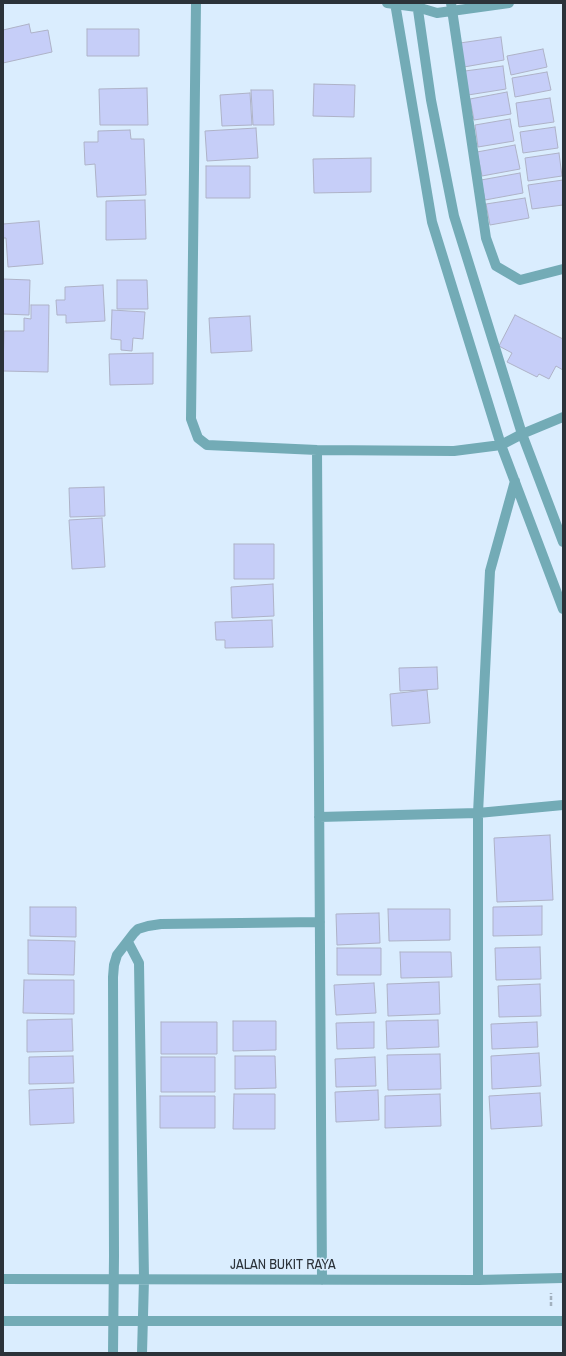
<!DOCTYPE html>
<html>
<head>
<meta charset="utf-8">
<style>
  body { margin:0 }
  #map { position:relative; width:566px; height:1356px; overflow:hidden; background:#daedfe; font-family:"Archivo Narrow",sans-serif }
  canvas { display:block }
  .frame { position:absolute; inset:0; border:4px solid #2b3239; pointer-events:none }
</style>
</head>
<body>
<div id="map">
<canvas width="566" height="1356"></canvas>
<div class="frame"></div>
</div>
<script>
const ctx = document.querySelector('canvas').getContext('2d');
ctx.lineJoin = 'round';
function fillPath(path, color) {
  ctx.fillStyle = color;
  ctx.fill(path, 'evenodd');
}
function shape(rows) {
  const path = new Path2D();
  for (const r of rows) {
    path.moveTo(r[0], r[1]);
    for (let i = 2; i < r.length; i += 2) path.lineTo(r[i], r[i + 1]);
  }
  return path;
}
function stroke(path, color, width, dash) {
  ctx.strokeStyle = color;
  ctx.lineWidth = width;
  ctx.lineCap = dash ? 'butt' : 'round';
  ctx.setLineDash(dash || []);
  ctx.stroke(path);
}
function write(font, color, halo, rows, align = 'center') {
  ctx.font = font + ' "Archivo Narrow",sans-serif';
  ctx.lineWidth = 3;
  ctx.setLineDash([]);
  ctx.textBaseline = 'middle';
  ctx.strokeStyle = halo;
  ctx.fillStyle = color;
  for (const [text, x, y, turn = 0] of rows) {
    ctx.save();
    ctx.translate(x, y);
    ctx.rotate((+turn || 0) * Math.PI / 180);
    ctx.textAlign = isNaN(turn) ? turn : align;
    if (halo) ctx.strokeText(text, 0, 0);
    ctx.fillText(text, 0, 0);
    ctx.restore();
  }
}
const building = shape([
  [29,24,31,33,48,30,52,52,3,63,3,30,29,24],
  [87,29,139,29,139,56,87,56,87,29],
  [501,37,504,60,464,67,460,43,501,37],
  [543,49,547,67,511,75,507,56,543,49],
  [503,66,506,89,468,95,465,71,503,66],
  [547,72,551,90,515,97,512,78,547,72],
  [314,84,355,85,354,117,313,116,314,84],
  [147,88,148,125,100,125,99,89,147,88],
  [251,90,273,90,274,125,253,125,251,90],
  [507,92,511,114,474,120,470,99,507,92],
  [250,93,252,125,222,126,220,95,250,93],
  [550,98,554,122,519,127,516,103,550,98],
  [510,119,514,141,478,147,475,125,510,119],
  [555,127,558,148,523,153,520,132,555,127],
  [256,128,258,158,207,161,205,131,256,128],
  [130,130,131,139,144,139,146,195,97,197,95,164,85,165,84,142,98,142,98,131,130,130],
  [515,145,520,169,482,176,477,152,515,145],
  [559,153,562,176,528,181,525,158,559,153],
  [371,158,371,192,314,193,313,159,371,158],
  [206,166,250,166,250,198,206,198,206,166],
  [520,173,523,193,485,200,481,180,520,173],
  [563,180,563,205,532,209,528,185,563,180],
  [525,198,529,218,490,225,486,204,525,198],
  [145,200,146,239,106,240,106,201,145,200],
  [39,221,43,264,8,267,6,238,3,238,3,224,39,221],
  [3,279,30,280,29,315,3,314,3,279],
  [117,280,147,280,148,309,117,309,117,280],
  [103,285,105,321,66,323,66,315,57,315,56,300,65,300,65,287,103,285],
  [31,305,49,305,48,372,3,371,4,331,24,331,24,318,31,319,31,305],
  [112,310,145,312,143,339,133,338,132,351,121,350,121,340,111,339,112,310],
  [515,315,563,339,563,370,556,366,549,379,539,374,537,377,507,362,512,353,499,346,515,315],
  [250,316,252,351,211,353,209,318,250,316],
  [153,353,153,384,110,385,109,354,153,353],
  [104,487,105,516,70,517,69,488,104,487],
  [102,518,105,567,72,569,69,520,102,518],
  [234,544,274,544,274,579,234,579,234,544],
  [273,584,274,616,232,618,231,587,273,584],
  [272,620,273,647,225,648,225,640,216,640,215,622,272,620],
  [437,667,438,689,400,691,399,668,437,667],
  [427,690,430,723,392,726,390,694,427,690],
  [550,835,553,900,497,902,494,838,550,835],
  [542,906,542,935,493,936,493,907,542,906],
  [30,907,76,907,76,937,30,936,30,907],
  [388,909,450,909,450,940,389,941,388,909],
  [379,913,380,943,337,945,336,914,379,913],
  [28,940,75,941,74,975,28,974,28,940],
  [540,947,541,979,496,980,495,948,540,947],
  [337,948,381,948,381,975,337,975,337,948],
  [400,952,451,952,452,977,401,978,400,952],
  [24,980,74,980,74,1014,23,1013,24,980],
  [439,982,440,1014,388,1016,387,984,439,982],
  [374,983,376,1013,336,1015,334,985,374,983],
  [540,984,541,1016,499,1017,498,986,540,984],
  [72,1019,73,1051,27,1052,27,1020,72,1019],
  [438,1020,439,1047,387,1049,386,1021,438,1020],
  [233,1021,276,1021,276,1050,233,1051,233,1021],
  [161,1022,217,1022,217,1054,161,1054,161,1022],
  [374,1022,374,1048,337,1049,336,1023,374,1022],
  [537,1022,538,1047,492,1049,491,1024,537,1022],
  [539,1053,541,1086,492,1089,491,1056,539,1053],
  [440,1054,441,1089,388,1090,387,1055,440,1054],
  [73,1056,74,1083,29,1084,29,1057,73,1056],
  [235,1056,275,1056,276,1088,235,1089,235,1056],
  [161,1057,215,1057,215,1092,161,1092,161,1057],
  [375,1057,376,1086,336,1087,335,1059,375,1057],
  [73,1088,74,1123,30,1125,29,1090,73,1088],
  [378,1090,379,1120,336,1122,335,1092,378,1090],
  [540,1093,542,1126,491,1129,489,1096,540,1093],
  [234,1094,275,1094,275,1129,233,1129,234,1094],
  [440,1094,441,1126,385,1128,385,1096,440,1094],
  [160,1096,215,1096,215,1128,160,1128,160,1096]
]);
const path = shape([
  [551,1306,551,1293]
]);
const minor = shape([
  [196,3,191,419,198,438,207,445,317,450,454,451,501,445,522,434,563,417],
  [387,3,417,7,437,13,509,3],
  [395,3,432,222,501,445,563,609],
  [417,3,431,100,454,216,522,434,563,542],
  [451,3,486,238,496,266,520,280,563,269],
  [317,450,322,1280],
  [319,817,478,813,563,805],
  [128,942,139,963,144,1279,142,1353],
  [3,1279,478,1280,563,1278],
  [478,1280,478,813,490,571,515,481],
  [3,1321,563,1321],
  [113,1353,114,1256,113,977,114,965,117,955,134,933,138,929,148,926,161,924,320,922]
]);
const streetNames = [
  ["JALAN BUKIT RAYA",283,1265]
];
fillPath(building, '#c6cef8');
stroke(building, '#aeb2c7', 1);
stroke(path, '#a2b1bf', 2.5, [4, 2]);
stroke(minor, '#73abb6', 10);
write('14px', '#2b3239', '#daedfe', streetNames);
</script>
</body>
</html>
